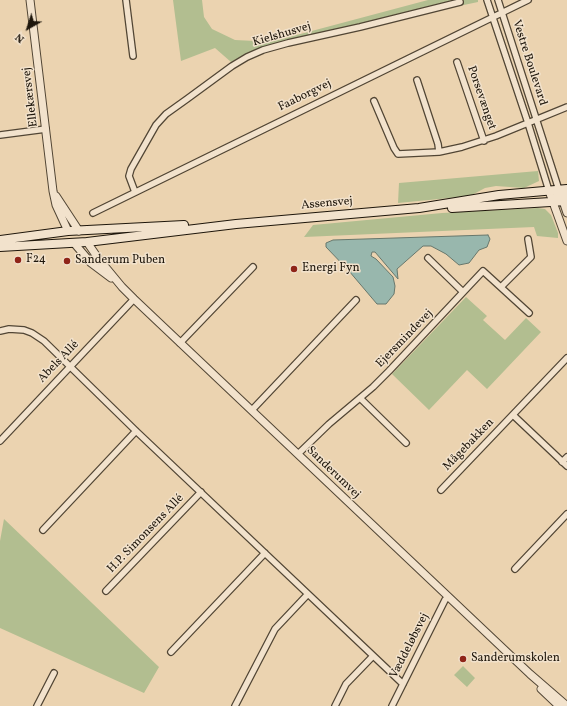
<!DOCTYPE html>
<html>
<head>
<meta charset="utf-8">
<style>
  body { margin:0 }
  #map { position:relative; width:567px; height:706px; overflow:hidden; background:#ebd3b0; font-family:Vollkorn,serif }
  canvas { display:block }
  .north { position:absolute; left:8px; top:8px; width:40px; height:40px; -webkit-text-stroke:3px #f2e2cc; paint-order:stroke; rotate:219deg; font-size:11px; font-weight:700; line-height:16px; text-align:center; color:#1e160b }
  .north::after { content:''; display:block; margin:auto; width:14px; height:18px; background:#1e160b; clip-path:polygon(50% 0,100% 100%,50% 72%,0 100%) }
</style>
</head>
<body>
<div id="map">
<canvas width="567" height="706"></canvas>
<div class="north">N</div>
</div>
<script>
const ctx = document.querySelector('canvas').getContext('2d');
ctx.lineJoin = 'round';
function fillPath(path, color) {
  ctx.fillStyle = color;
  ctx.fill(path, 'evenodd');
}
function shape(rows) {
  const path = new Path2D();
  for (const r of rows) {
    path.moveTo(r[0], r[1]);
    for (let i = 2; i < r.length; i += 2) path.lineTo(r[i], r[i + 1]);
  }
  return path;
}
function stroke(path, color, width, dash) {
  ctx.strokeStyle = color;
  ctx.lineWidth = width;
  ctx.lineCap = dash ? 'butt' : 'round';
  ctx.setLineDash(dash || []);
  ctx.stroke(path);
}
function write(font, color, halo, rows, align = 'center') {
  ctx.font = font + ' Vollkorn,serif';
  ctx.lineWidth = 3;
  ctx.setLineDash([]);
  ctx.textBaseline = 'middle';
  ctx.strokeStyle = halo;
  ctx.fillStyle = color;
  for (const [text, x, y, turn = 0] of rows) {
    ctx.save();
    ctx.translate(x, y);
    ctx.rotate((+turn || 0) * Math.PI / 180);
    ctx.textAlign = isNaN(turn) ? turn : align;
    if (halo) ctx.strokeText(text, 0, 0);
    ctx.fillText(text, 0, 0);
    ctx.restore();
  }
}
const green = shape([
  [173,0,202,0,204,17,212,29,235,40,255,41,278,40,428,0,478,0,478,2,259,48,231,62,215,48,181,61],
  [538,171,539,181,524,188,496,186,485,188,470,196,398,203,399,183],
  [538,208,545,209,551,215,558,233,558,238,537,236,534,227,304,237,313,225,442,213],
  [466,297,487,316,483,320,505,340,526,318,541,332,487,389,467,370,429,410,392,374],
  [4,519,159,667,144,693,0,628,0,541],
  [463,666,475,678,467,687,454,675]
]);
const water = shape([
  [488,235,490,239,487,247,479,250,469,263,459,265,446,254,431,246,423,246,397,269,398,279,375,252,372,252,371,256,376,259,393,277,395,286,394,294,386,304,377,304,349,271,326,247,326,243,333,240,488,235]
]);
const minor = shape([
  [126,0,133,56],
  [487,0,528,123,549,191],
  [498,0,559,190],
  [457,62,484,141],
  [417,80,438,144,439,152],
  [374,101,394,148,398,154,439,152,462,147,496,136,567,107],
  [0,135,46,129],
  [135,192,129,176,131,169,156,125,166,114,187,99,232,66,247,57,263,50,288,43,360,27,460,2],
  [93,213,528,0],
  [428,258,463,292],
  [501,287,531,257,528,239],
  [0,331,9,329,24,330,32,333,44,341,136,431,403,684],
  [180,343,253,267],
  [360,398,406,443],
  [252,410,356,300],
  [513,415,567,466],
  [0,441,134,299],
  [298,454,329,424,373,387,389,371,483,271,529,313],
  [562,462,567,457],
  [441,490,567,358],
  [43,530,136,431],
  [515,569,567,514],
  [106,591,201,492],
  [171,652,265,553],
  [37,706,54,673],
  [235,706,275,629,308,594],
  [335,706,346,684,373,656],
  [392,706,445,600,448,597]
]);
const tertiary = shape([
  [30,0,53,191,56,205,68,231],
  [549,191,567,241],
  [56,196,79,231],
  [562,198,567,213],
  [87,242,98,258,122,287,134,299,530,674,567,706],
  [74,243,91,263,111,278],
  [541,689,559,706]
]);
const secondary = shape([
  [553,202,554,199,558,196,567,195],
  [452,208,567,201],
  [0,240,68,231,184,225],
  [0,247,87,242,236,224,419,208,499,195,567,189]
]);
const markers = [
  [18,260,4,"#8f2418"],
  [67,261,4,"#8f2418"],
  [294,269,4,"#8f2418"],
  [463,659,4,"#8f2418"]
];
const streetNames = [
  ["Kielshusvej",282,35,-16],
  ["Vestre Boulevard",529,63,72],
  ["Faaborgvej",305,96,-26],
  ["Ellekærsvej",31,97,-97],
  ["Porsevænget",481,98,71],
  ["Assensvej",327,204,-5],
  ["Ejersmindevej",405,339,-46],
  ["Abels Allé",59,362,-46],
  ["Mågebakken",469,445,-46],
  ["Sanderumvej",333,473,44],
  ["H.P. Simonsens Allé",146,534,-46],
  ["Væddeløbsvej",410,646,-63]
];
const poiNames = [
  ["F24",26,260],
  ["Sanderum Puben",75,261],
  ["Energi Fyn",302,269],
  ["Sanderumskolen",471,659]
];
fillPath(green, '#b2be90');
fillPath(water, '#98b7ad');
stroke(water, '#67776c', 1);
stroke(minor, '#514534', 8);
stroke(tertiary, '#514534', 9);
stroke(secondary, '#1e160b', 10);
stroke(minor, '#f2e2cc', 5.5);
stroke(tertiary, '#f2e2cc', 7);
stroke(secondary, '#f2e2cc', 8);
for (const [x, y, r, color] of markers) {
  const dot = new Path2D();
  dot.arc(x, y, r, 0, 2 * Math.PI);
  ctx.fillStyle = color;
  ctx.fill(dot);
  stroke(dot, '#f2e2cc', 1.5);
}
write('12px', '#1e160b', '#f2e2cc', streetNames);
write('12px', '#1e160b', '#f2e2cc', poiNames, 'left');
</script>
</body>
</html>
